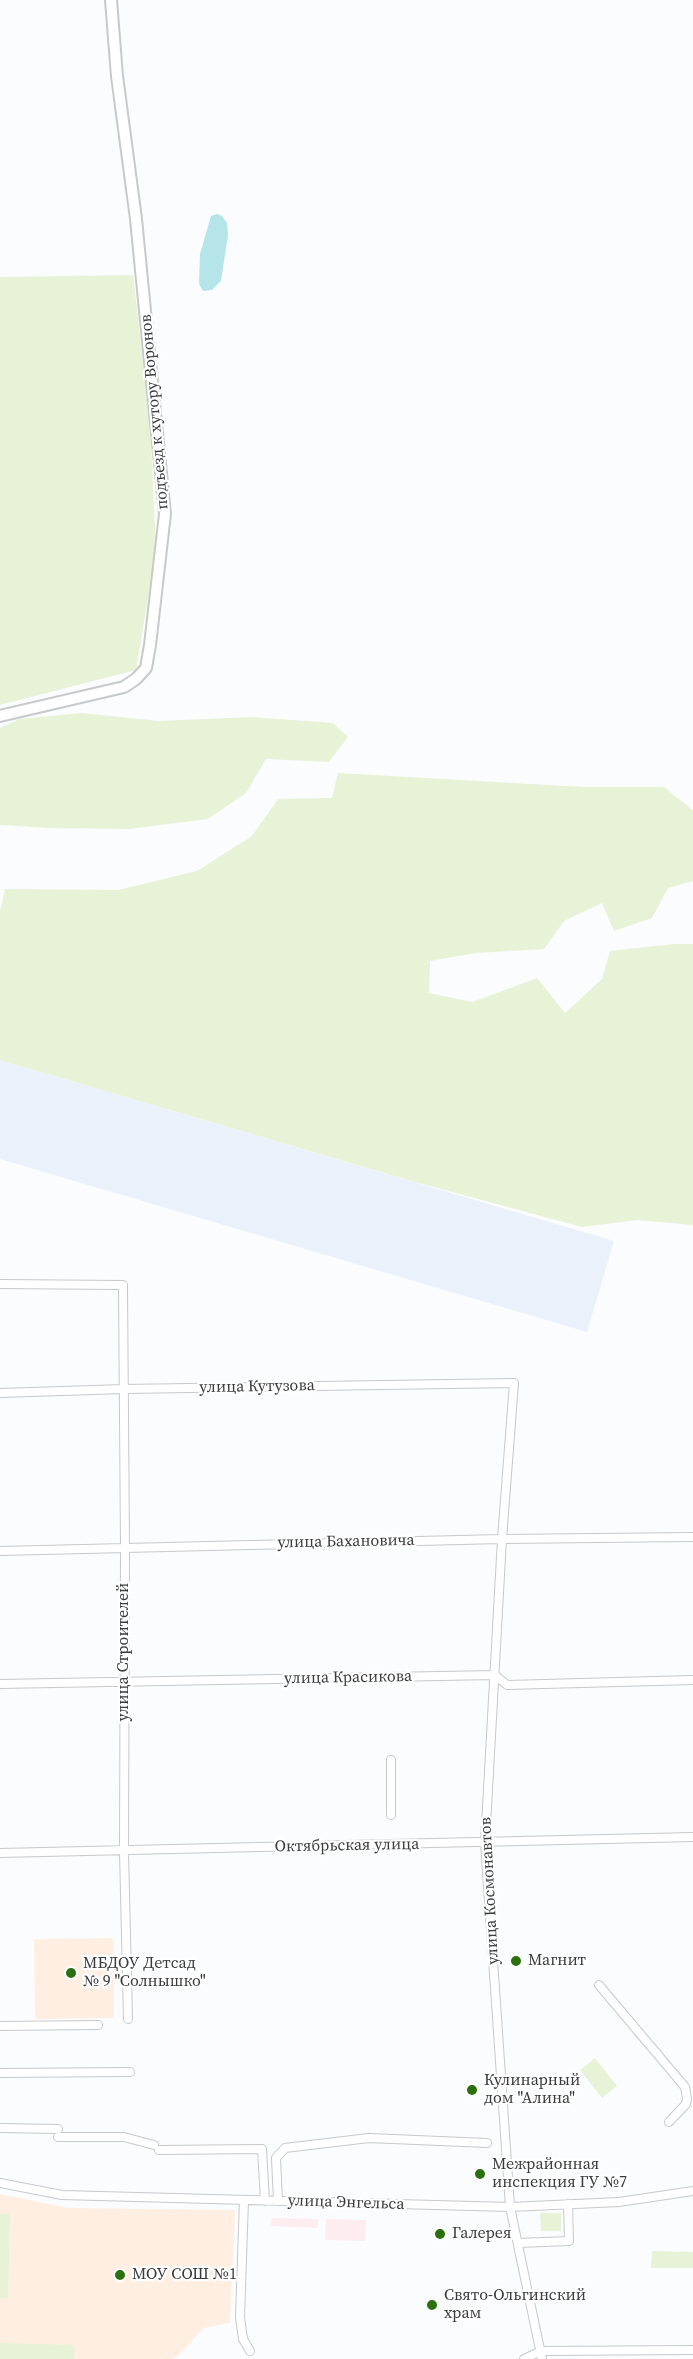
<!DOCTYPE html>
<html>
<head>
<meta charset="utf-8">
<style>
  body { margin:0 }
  canvas { display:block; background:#fafcfe }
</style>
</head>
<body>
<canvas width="693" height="2359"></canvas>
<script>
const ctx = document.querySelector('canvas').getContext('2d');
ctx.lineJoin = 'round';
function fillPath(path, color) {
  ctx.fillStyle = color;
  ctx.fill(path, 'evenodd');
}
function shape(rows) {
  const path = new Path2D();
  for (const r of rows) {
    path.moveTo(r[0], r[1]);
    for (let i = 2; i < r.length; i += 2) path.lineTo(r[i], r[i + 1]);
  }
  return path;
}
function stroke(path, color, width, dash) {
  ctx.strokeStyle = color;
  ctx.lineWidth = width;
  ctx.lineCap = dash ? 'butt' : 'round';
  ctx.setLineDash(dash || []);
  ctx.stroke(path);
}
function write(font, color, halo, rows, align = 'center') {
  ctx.font = font + ' "Source Serif 4",serif';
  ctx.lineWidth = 4.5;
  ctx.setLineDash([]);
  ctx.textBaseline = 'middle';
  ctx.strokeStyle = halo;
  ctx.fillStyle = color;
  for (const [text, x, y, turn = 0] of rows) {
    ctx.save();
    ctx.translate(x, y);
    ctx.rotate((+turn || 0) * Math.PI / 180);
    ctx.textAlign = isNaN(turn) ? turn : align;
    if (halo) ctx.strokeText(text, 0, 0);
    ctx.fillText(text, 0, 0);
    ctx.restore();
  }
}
const commercial = shape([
  [272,2218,318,2219,318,2228,271,2226],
  [326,2219,366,2220,365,2241,325,2240]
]);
const built = shape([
  [0,1060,614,1241,587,1332,0,1159]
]);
const education = shape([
  [113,1938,114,2018,35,2019,34,1939],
  [0,2194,69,2208,235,2210,230,2323,204,2328,178,2356,172,2359,0,2359]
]);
const green = shape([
  [133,275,150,422,156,550,136,670,0,705,0,277],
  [82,713,159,721,251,717,333,723,348,737,329,762,266,759,246,793,208,819,129,829,49,828,0,825,0,728,19,719],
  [338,773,584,787,664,787,693,810,693,881,668,888,652,918,614,931,602,903,564,921,544,949,476,953,430,961,429,993,472,1002,537,978,565,1013,602,979,610,951,674,944,693,944,693,1225,637,1220,582,1227,415,1182,0,1060,0,911,5,889,118,890,197,871,252,836,278,799,332,798],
  [595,2058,617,2086,602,2098,580,2070],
  [540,2213,561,2213,561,2231,541,2231],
  [0,2214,10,2214,8,2298,0,2298],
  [652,2251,693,2252,693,2268,651,2268],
  [0,2343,74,2345,74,2359,0,2359]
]);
const water = shape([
  [217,214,222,216,227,223,228,235,221,281,212,290,203,291,199,284,200,254,211,216]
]);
const minor = shape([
  [0,1284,123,1285,125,1548,124,1852,128,2019],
  [0,1393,124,1389,514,1383,502,1539,485,1843,510,2207,542,2359],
  [0,1551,502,1539,693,1537],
  [0,1684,495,1675,507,1685,693,1680],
  [391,1815,391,1760],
  [0,1853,693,1837],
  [599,1985,685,2087,687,2099,686,2104,669,2122],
  [0,2026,98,2025],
  [0,2073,130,2072],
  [0,2128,58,2129],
  [58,2137,124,2137,154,2145],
  [159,2150,262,2149,265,2201],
  [0,2183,62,2195,510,2207,619,2202,693,2191],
  [244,2200,240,2317,243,2339,250,2351],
  [278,2201,276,2158,285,2148,369,2138,487,2143],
  [518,2243,569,2241,568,2204],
  [524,2359,541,2351,693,2350]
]);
const tertiary = shape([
  [0,716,124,687,136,679,146,668,150,645,165,514,136,219,117,76,111,0]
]);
const markers = [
  [516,1961,6,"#2a700f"],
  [71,1973,6,"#2a700f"],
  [472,2090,6,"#2a700f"],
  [480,2174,6,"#2a700f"],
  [440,2234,6,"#2a700f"],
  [120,2275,6,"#2a700f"],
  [432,2305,6,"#2a700f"]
];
const streetNames = [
  ["подъезд к хутору Воронов",155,412,-95],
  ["улица Кутузова",257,1387,-1],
  ["улица Бахановича",346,1542,-1],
  ["улица Строителей",124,1652,-90],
  ["улица Красикова",348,1678,-1],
  ["Октябрьская улица",347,1846,-1],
  ["улица Космонавтов",490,1891,-93],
  ["улица Энгельса",346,2203,2]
];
const poiNames = [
  ["Магнит",528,1961],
  ["МБДОУ Детсад",83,1964],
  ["№ 9 \"Солнышко\"",83,1982],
  ["Кулинарный",484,2081],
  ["дом \"Алина\"",484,2099],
  ["Межрайонная",492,2165],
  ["инспекция ГУ №7",492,2183],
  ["Галерея",452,2234],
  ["МОУ СОШ №1",132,2275],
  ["Свято-Ольгинский",444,2296],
  ["храм",444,2314]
];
fillPath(commercial, '#fdedf1');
fillPath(built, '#ebf1fa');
fillPath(education, '#feefe2');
fillPath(green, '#e8f2d7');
fillPath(water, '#b5e5e9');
stroke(minor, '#c7c9cb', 10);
stroke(tertiary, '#c7c9cb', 14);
stroke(minor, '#fff', 8);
stroke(tertiary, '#fff', 10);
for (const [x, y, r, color] of markers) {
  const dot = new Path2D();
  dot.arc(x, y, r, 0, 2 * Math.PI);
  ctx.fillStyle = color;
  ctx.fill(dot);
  stroke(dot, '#fff', 2);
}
write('16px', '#393a3b', '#fff', streetNames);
write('16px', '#393a3b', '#fff', poiNames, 'left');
</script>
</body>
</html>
